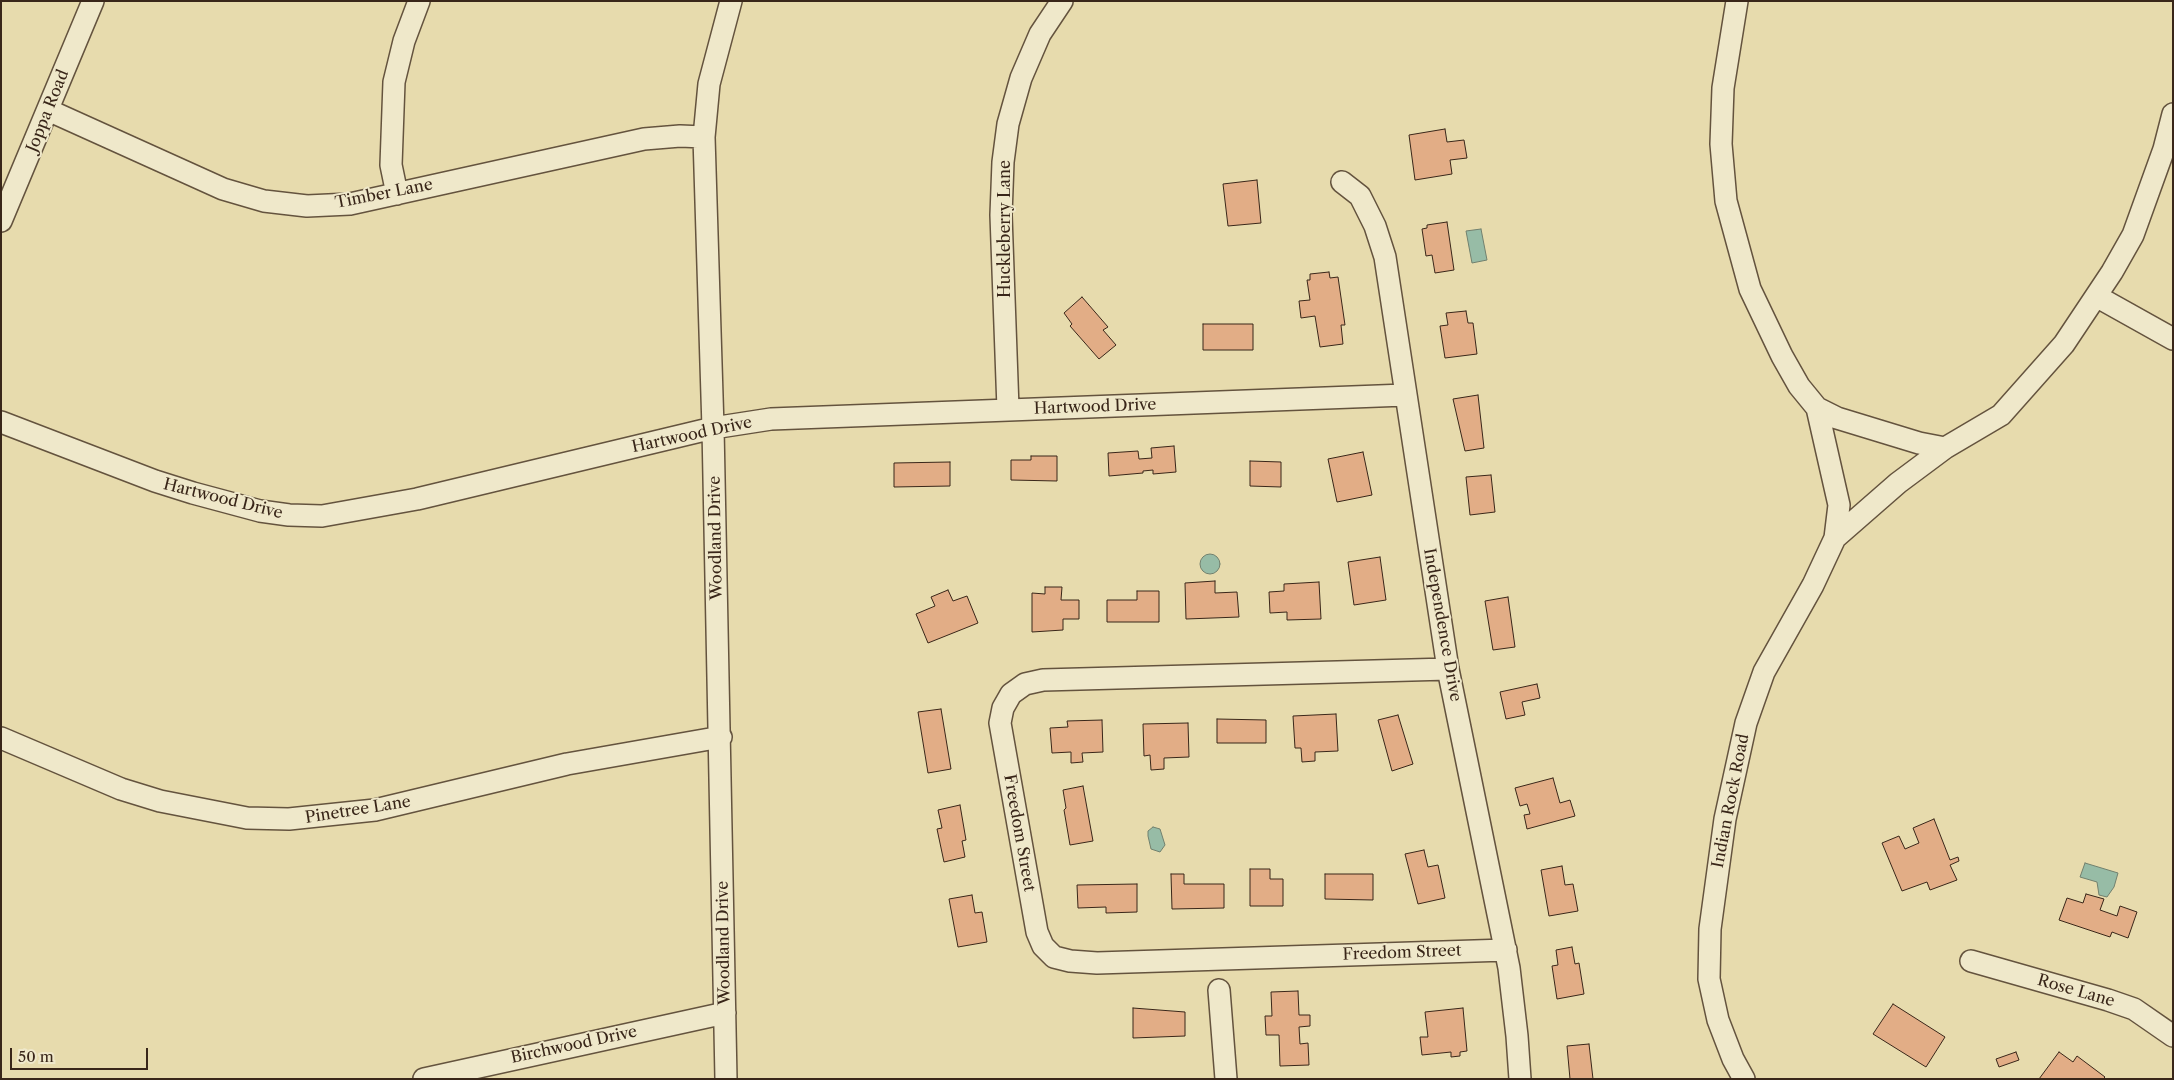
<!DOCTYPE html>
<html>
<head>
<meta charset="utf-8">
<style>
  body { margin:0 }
  #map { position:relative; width:2174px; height:1080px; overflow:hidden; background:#e7dbad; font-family:"Libre Caslon Text",serif }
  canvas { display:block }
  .frame { position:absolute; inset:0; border:2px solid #392619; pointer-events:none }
  .scale { position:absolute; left:10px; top:1048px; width:138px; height:22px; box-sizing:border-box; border:2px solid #392619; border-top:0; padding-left:6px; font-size:15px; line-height:18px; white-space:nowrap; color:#392619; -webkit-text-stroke:4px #efe8ca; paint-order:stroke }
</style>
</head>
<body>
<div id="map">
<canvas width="2174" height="1080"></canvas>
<div class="frame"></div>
<div class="scale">50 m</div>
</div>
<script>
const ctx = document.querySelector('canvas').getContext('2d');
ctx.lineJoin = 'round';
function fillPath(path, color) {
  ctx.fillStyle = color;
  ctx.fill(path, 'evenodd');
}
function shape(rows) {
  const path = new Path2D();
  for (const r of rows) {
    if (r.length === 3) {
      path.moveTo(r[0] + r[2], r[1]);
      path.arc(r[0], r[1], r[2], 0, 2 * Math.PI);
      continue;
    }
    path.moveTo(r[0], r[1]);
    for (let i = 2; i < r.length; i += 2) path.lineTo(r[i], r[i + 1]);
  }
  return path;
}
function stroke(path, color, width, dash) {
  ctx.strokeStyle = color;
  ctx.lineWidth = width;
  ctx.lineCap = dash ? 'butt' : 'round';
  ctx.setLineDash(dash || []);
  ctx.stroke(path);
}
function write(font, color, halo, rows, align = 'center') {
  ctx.font = font + ' "Libre Caslon Text",serif';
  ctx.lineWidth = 4;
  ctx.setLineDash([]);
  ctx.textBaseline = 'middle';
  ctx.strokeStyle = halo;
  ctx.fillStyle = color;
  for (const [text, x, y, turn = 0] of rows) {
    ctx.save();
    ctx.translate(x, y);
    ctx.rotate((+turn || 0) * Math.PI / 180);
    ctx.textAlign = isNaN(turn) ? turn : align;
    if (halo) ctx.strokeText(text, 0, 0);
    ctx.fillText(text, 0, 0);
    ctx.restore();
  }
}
const water = shape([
  [1481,229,1487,260,1472,263,1466,231,1481,229],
  [1210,564,10],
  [1153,827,1160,829,1165,845,1160,852,1151,849,1148,836,1148,831,1153,827],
  [2085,863,2118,873,2114,887,2107,897,2099,895,2097,882,2080,877,2085,863]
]);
const building = shape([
  [1445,129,1447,142,1464,140,1467,158,1450,160,1452,174,1415,180,1409,135,1445,129],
  [1257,180,1261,223,1228,226,1223,184,1257,180],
  [1447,222,1454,270,1435,273,1432,255,1426,256,1422,229,1427,228,1427,225,1447,222],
  [1329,272,1330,278,1338,277,1345,325,1341,325,1343,344,1320,347,1315,316,1301,318,1299,301,1310,300,1307,280,1310,280,1310,274,1329,272],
  [1082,297,1108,327,1103,330,1116,345,1099,359,1070,326,1072,324,1064,313,1082,297],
  [1466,311,1468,323,1473,323,1477,354,1445,358,1440,326,1448,325,1446,313,1466,311],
  [1203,324,1253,324,1253,350,1203,350,1203,324],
  [1478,395,1484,448,1465,451,1453,399,1478,395],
  [1174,446,1176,472,1153,474,1153,470,1143,471,1143,473,1109,476,1108,453,1138,451,1139,459,1152,458,1151,448,1174,446],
  [1363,452,1372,495,1337,502,1328,459,1363,452],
  [1031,456,1057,456,1057,481,1011,480,1011,460,1031,460,1031,456],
  [1250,461,1281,462,1281,487,1250,486,1250,461],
  [950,462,950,486,894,487,894,463,950,462],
  [1491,475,1495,512,1470,515,1466,477,1491,475],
  [1380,557,1386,600,1354,605,1348,562,1380,557],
  [1215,581,1215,593,1237,592,1239,617,1186,619,1185,583,1215,581],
  [1319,582,1321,619,1287,620,1287,612,1270,613,1269,592,1284,591,1284,584,1319,582],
  [1045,587,1062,587,1061,600,1079,600,1079,619,1063,619,1063,630,1032,632,1032,593,1045,594,1045,587],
  [948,590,953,601,967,596,978,623,928,643,916,614,935,606,931,597,948,590],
  [1137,591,1159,591,1159,622,1107,622,1107,600,1137,600,1137,591],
  [1508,597,1515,647,1493,650,1485,601,1508,597],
  [1537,684,1540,698,1522,702,1525,715,1506,719,1500,692,1537,684],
  [941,709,951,769,928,773,918,712,941,709],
  [1336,714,1338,751,1315,752,1315,761,1302,762,1301,748,1295,748,1293,716,1336,714],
  [1398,715,1413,764,1392,771,1378,720,1398,715],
  [1217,719,1266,720,1266,743,1217,743,1217,719],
  [1102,720,1103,752,1082,753,1083,762,1071,763,1071,752,1052,753,1050,728,1068,727,1067,721,1102,720],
  [1188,723,1189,757,1164,758,1164,769,1151,770,1150,755,1144,756,1143,724,1188,723],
  [1553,778,1560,803,1570,800,1575,816,1527,829,1524,815,1530,814,1527,804,1520,806,1515,788,1553,778],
  [1083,786,1093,841,1070,845,1064,810,1066,808,1063,790,1083,786],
  [960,805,966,840,962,841,965,857,944,862,937,829,942,828,938,810,960,805],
  [1934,819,1950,860,1958,857,1959,861,1950,865,1957,880,1930,890,1927,882,1902,891,1882,843,1899,836,1905,849,1919,843,1913,828,1934,819],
  [1424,850,1428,867,1438,865,1445,898,1418,904,1405,854,1424,850],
  [1562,866,1565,885,1573,884,1578,911,1549,916,1541,870,1562,866],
  [1250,869,1270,869,1270,879,1283,879,1283,906,1250,906,1250,869],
  [1171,874,1184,874,1184,884,1224,884,1224,908,1172,909,1171,874],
  [1325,874,1373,874,1373,900,1325,899,1325,874],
  [1137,884,1137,912,1106,913,1106,907,1078,908,1077,885,1137,884],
  [2086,894,2104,899,2100,910,2117,916,2120,906,2137,912,2128,938,2112,932,2110,937,2059,920,2067,898,2083,903,2086,894],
  [972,895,975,913,982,912,987,942,958,947,949,899,972,895],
  [1572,947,1575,964,1579,963,1584,994,1557,999,1552,966,1558,965,1556,950,1572,947],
  [1298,991,1299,1015,1310,1015,1310,1026,1299,1027,1300,1044,1308,1043,1309,1065,1280,1066,1279,1035,1266,1035,1265,1016,1272,1016,1271,992,1298,991],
  [1893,1004,1945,1037,1926,1067,1873,1034,1893,1004],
  [1133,1008,1185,1012,1185,1036,1133,1038,1133,1008],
  [1463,1008,1467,1051,1460,1052,1460,1056,1451,1057,1451,1052,1422,1055,1420,1037,1428,1037,1425,1012,1463,1008],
  [1589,1044,1593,1079,1570,1079,1567,1046,1589,1044],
  [2016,1052,2019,1060,1999,1067,1996,1059,2016,1052],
  [2059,1052,2073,1062,2077,1056,2105,1077,2103,1079,2039,1079,2059,1052]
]);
const street = shape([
  [1737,1,1723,88,1721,144,1726,201,1750,289,1782,356,1799,386,1817,408,1837,418,1919,443,1945,448,2001,415,2064,344,2112,272,2133,235,2164,149,2173,114],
  [48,110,223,189,264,201,307,206,350,204,644,139,680,136,704,137],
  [1342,182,1360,196,1375,226,1385,257,1448,669,1509,968,1517,1036,1520,1079],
  [397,194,391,165,394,82,404,41,419,1],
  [1,221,93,1],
  [2096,296,2173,339],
  [1008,409,1001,215,1003,162,1008,124,1021,78,1040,34,1062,1],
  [1,422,155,481,193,493,260,511,289,515,322,516,417,499,713,428,771,419,1405,395],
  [1835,538,1898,483,1945,448],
  [1448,669,1043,680,1025,684,1011,694,1003,708,1000,723,1037,932,1043,946,1054,957,1070,961,1097,963,1506,950],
  [1,738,121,789,160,801,247,818,289,819,375,810,567,764,721,737],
  [1971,961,2108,1000,2134,1009,2173,1036],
  [1219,990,1226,1079],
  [424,1079,725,1013],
  [726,1079,713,428,704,137,709,84,731,1],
  [1744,1079,1733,1059,1718,1020,1709,979,1710,929,1725,819,1746,723,1764,672,1813,585,1835,538,1839,505,1817,408]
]);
const streetNames = [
  ["Joppa Road",48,111,-68],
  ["Timber Lane",384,194,-11],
  ["Huckleberry Lane",1005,229,-90],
  ["Hartwood Drive",1095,407,-2],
  ["Hartwood Drive",692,435,-12],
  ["Hartwood Drive",223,499,14],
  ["Woodland Drive",716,538,-91],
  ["Independence Drive",1442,625,80],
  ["Indian Rock Road",1731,801,-79],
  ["Pinetree Lane",358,810,-9],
  ["Freedom Street",1019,833,80],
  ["Woodland Drive",724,943,-91],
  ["Freedom Street",1402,953,-2],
  ["Rose Lane",2076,991,16],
  ["Birchwood Drive",574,1045,-12]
];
fillPath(water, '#97bca6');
stroke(water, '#71806e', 1);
fillPath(building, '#e2ad86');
stroke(building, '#392619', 1);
stroke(street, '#64533e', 24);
stroke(street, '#efe8ca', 21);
write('16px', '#392619', '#efe8ca', streetNames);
</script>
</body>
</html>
